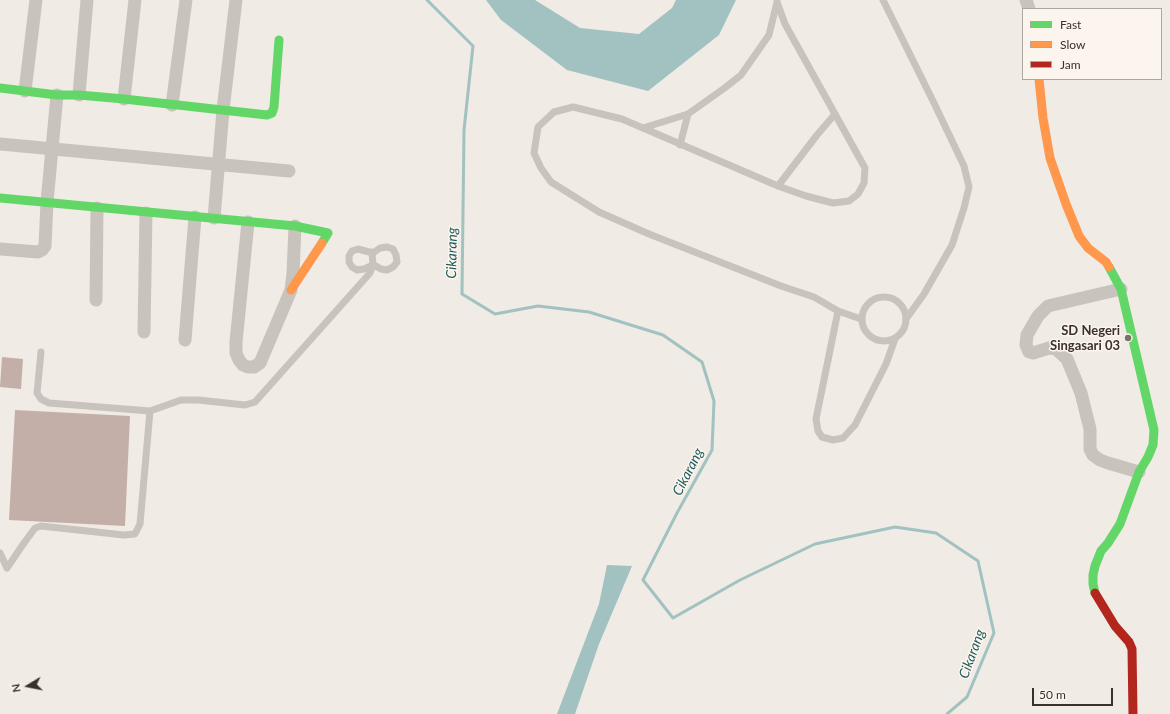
<!DOCTYPE html>
<html>
<head>
<meta charset="utf-8">
<style>
  body { margin:0 }
  #map { position:relative; width:1170px; height:714px; overflow:hidden; background:#f0ebe5; font-family:Lato,sans-serif }
  canvas { display:block }
  .legend { position:absolute; left:1022px; top:8px; width:140px; height:72px; box-sizing:border-box; background:#fbf5ee; border:1px solid #aea6a0; margin:0; padding:5px 7px; list-style:none; font-size:12px; color:#3b302b }
  .legend li { display:flex; align-items:center; gap:8px; height:20px }
  .legend b { width:20px; border:1px solid #aea6a0 }
  .north { position:absolute; left:8px; top:666px; width:40px; height:40px; -webkit-text-stroke:3px #fbf5ee; paint-order:stroke; rotate:260deg; font-size:11px; font-weight:700; line-height:16px; text-align:center; color:#3b302b }
  .north::after { content:''; display:block; margin:auto; width:14px; height:18px; background:#3b302b; clip-path:polygon(50% 0,100% 100%,50% 72%,0 100%) }
  .scale { position:absolute; left:1032px; top:688px; width:81px; height:18px; box-sizing:border-box; border:2px solid #3b302b; border-top:0; padding-left:5px; font-size:12px; line-height:14px; white-space:nowrap; color:#3b302b; -webkit-text-stroke:3px #fbf5ee; paint-order:stroke }
</style>
</head>
<body>
<div id="map">
<canvas width="1170" height="714"></canvas>
<ul class="legend">
<li><b style="height:5px;background:#63d668"></b>Fast</li>
<li><b style="height:5px;background:#ff974d"></b>Slow</li>
<li><b style="height:5px;background:#b3261e"></b>Jam</li>
</ul>
<div class="north">N</div>
<div class="scale">50 m</div>
</div>
<script>
const ctx = document.querySelector('canvas').getContext('2d');
ctx.lineJoin = 'round';
function fillPath(path, color) {
  ctx.fillStyle = color;
  ctx.fill(path, 'evenodd');
}
function shape(rows) {
  const path = new Path2D();
  for (const r of rows) {
    if (r.length === 3) {
      path.moveTo(r[0] + r[2], r[1]);
      path.arc(r[0], r[1], r[2], 0, 2 * Math.PI);
      continue;
    }
    path.moveTo(r[0], r[1]);
    for (let i = 2; i < r.length; i += 2) path.lineTo(r[i], r[i + 1]);
  }
  return path;
}
function stroke(path, color, width, dash) {
  ctx.strokeStyle = color;
  ctx.lineWidth = width;
  ctx.lineCap = dash ? 'butt' : 'round';
  ctx.setLineDash(dash || []);
  ctx.stroke(path);
}
function write(font, color, halo, rows, align = 'center') {
  ctx.font = font + ' Lato,sans-serif';
  ctx.lineWidth = 3;
  ctx.setLineDash([]);
  ctx.textBaseline = 'middle';
  ctx.strokeStyle = halo;
  ctx.fillStyle = color;
  for (const [text, x, y, turn = 0] of rows) {
    ctx.save();
    ctx.translate(x, y);
    ctx.rotate((+turn || 0) * Math.PI / 180);
    ctx.textAlign = isNaN(turn) ? turn : align;
    if (halo) ctx.strokeText(text, 0, 0);
    ctx.fillText(text, 0, 0);
    ctx.restore();
  }
}
const water = shape([
  [486,0,535,0,580,28,639,34,672,8,676,0,736,0,719,35,648,91,567,70,501,20],
  [607,565,632,566,599,644,575,714,557,714,599,604]
]);
const stream = shape([
  [427,0,473,46,464,130,462,294,495,314,538,306,589,312,663,335,702,362,714,401,712,450,677,513,643,580,673,618,740,580,815,544,895,527,936,533,978,561,994,633,967,697,947,714]
]);
const building = shape([
  [2,357,23,359,21,389,0,387],
  [15,410,130,416,125,526,9,520]
]);
const lane = shape([
  [883,0,934,103,964,166,969,187,964,208,952,245,924,294,906,319],
  [777,2,785,24,865,168,864,183,858,194,849,201,833,203,806,196,778,186,622,119,573,107,554,112,538,127,534,153,541,168,551,182,599,212,649,234,781,286,814,297,838,311,861,319],
  [643,128,688,114,726,87,741,75,769,35,777,2],
  [680,145,688,114],
  [778,186,817,135,835,114],
  [387,247,393,249,396,255,397,262,393,267,387,270,381,269,376,266,373,265,364,269,357,270,352,267,349,262,349,256,352,251,358,249,373,253,380,248,387,247],
  [884,319,22],
  [838,311,816,419,818,431,822,437,833,440,843,438,855,425,886,364,895,339],
  [150,411,181,400,198,400,245,405,255,402,370,273,373,265,372,252],
  [0,553,7,568],
  [7,568,24,543,35,528,41,526,124,535,135,534,140,524,150,411,49,403,41,399,37,393,41,352]
]);
const street = shape([
  [1026,0,1029,9],
  [25,91,36,0],
  [79,95,87,0],
  [124,99,135,0],
  [172,105,186,0],
  [0,144,289,171],
  [214,218,223,110,236,0],
  [248,222,236,342,236,353,239,360,243,365,248,367,254,367,260,363,291,290,293,274,295,226],
  [0,249,38,252,42,250,45,246,47,202,57,95],
  [1121,289,1048,306,1038,316,1027,335,1026,345,1029,352,1033,353,1049,348,1056,349,1067,359,1081,393,1090,429,1090,449,1093,455,1100,460,1108,463,1139,472],
  [96,300,97,208],
  [144,332,146,213],
  [185,340,195,217]
]);
const fast = shape([
  [0,88,57,95,79,95,124,99,267,115,272,113,274,107,279,40],
  [0,198,295,226,328,233,322,243],
  [1095,593,1093,584,1093,575,1095,566,1101,551,1108,543,1120,524,1139,472,1148,457,1153,445,1154,430,1121,289,1109,267]
]);
const slow = shape([
  [1039,79,1043,118,1050,158,1066,204,1079,236,1088,248,1106,262,1109,267],
  [291,290,322,243]
]);
const jam = shape([
  [1095,593,1115,626,1129,642,1132,649,1133,714]
]);
const markers = [
  [1128,338,4,"#7a716c"]
];
const poiNames = [
  ["SD Negeri",1120,331],
  ["Singasari 03",1120,346]
];
const waterNames = [
  ["Cikarang",452,253,-89],
  ["Cikarang",688,472,-63],
  ["Cikarang",972,654,-70]
];
fillPath(water, '#a1c2c1');
stroke(stream, '#a1c2c1', 3);
fillPath(building, '#c3afa7');
stroke(lane, '#c9c3be', 7);
stroke(street, '#c9c3be', 13);
stroke(fast, '#63d668', 9);
stroke(slow, '#ff974d', 9);
stroke(jam, '#b3261e', 9);
for (const [x, y, r, color] of markers) {
  const dot = new Path2D();
  dot.arc(x, y, r, 0, 2 * Math.PI);
  ctx.fillStyle = color;
  ctx.fill(dot);
  stroke(dot, '#fbf5ee', 1.5);
}
write('bold 13px', '#3b302b', '#fbf5ee', poiNames, 'right');
write('italic 14px', '#1f5a5e', '#fbf5ee', waterNames);
</script>
</body>
</html>
